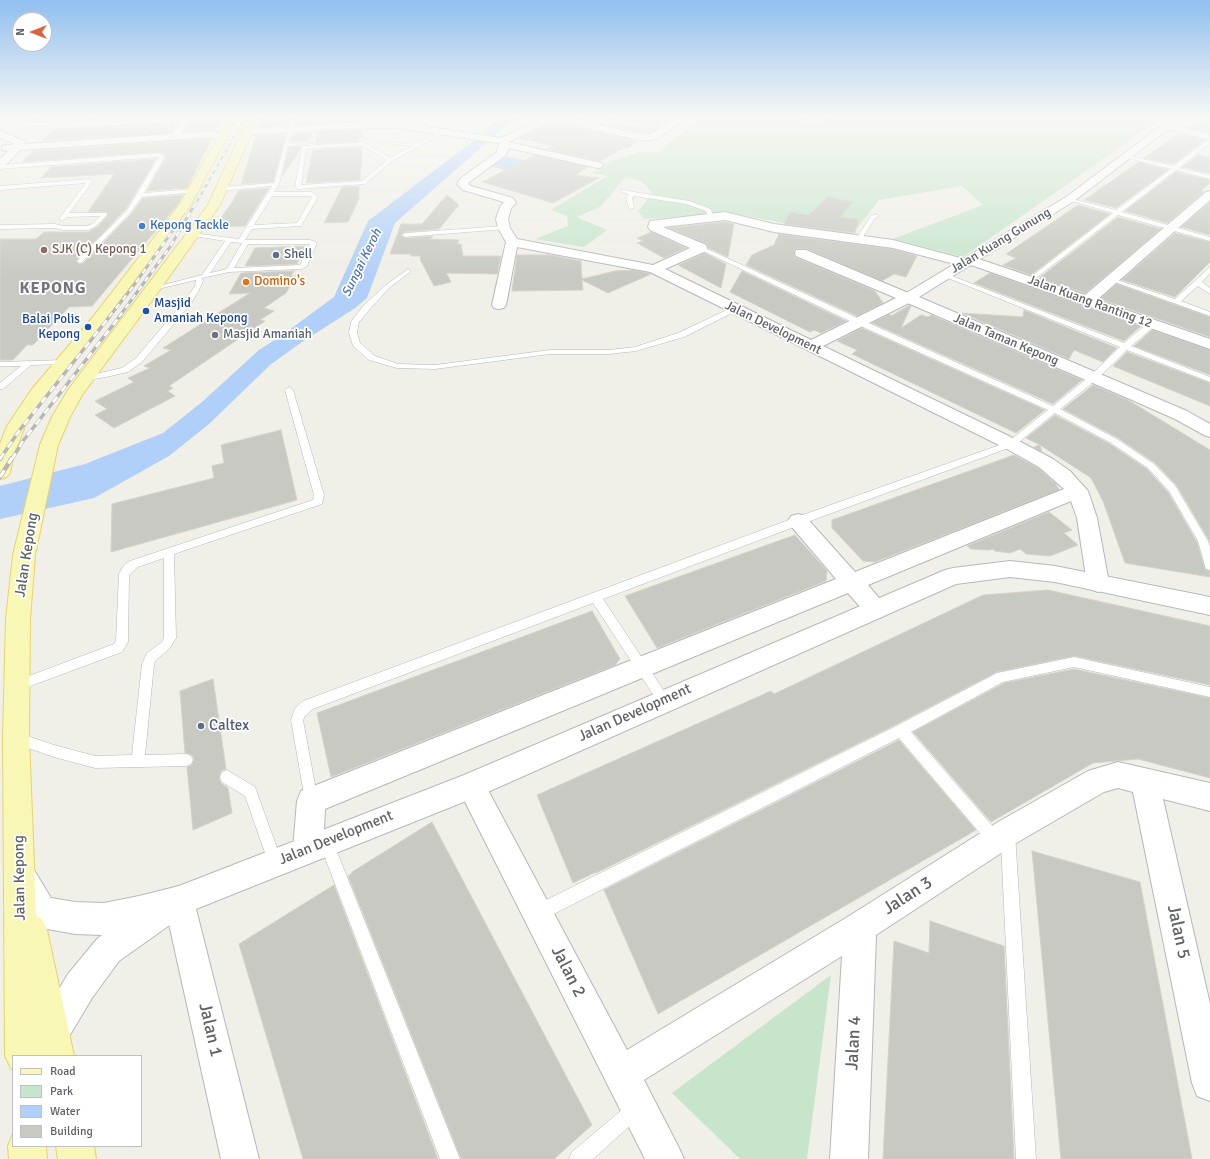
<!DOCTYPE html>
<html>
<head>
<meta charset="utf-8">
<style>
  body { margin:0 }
  #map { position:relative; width:1210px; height:1159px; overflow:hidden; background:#f0efe8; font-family:Signika,sans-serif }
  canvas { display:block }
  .legend { position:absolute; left:12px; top:1055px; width:130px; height:92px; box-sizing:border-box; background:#fff; border:1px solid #bfc0c2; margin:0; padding:5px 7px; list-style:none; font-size:12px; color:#5f6267 }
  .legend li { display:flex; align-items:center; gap:8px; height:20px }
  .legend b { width:20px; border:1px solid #bfc0c2 }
  .north { position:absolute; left:12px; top:12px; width:40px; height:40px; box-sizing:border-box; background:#fff; border:1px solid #bfc0c2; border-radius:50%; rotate:270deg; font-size:11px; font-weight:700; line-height:16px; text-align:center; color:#5f6267 }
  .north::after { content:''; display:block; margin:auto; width:14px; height:18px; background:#dc6242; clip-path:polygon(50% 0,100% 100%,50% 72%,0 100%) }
</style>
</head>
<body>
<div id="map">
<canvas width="1210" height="1159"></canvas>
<ul class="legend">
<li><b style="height:5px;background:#f9f7b5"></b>Road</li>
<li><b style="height:11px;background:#c7e5cb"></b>Park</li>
<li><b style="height:11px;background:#b0cff9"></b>Water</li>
<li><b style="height:11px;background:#c9c9c3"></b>Building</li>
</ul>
<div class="north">N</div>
</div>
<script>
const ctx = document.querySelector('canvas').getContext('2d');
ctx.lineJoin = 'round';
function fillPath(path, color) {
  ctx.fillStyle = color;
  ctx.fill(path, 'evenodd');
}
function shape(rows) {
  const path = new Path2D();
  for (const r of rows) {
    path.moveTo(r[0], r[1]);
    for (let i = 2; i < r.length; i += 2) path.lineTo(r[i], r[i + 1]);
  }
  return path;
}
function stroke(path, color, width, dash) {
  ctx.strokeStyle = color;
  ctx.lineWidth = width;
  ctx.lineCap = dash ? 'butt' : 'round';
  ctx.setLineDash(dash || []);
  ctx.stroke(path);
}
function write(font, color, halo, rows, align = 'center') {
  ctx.font = font + ' Signika,sans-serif';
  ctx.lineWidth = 3.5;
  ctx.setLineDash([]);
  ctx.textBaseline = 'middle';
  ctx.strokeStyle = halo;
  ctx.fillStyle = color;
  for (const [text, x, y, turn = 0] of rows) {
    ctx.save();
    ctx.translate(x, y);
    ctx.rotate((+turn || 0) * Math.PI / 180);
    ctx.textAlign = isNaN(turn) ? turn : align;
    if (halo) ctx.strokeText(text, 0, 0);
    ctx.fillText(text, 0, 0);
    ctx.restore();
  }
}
const green = shape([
  [702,116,787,116,812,124,833,116,1165,116,963,257,893,239,983,205,962,186,879,200,851,236,732,213,644,219,638,211,653,193,641,181,625,178,600,207,577,217,607,230,584,247,535,239,568,226,567,216,551,210,607,176,591,173,610,161,640,152,658,152],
  [831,975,807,1159,740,1159,672,1093]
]);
const water = shape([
  [510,116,529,116,509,123,395,223,367,298,355,308,299,344,270,365,209,424,169,456,94,498,0,519,0,486,85,464,163,433,202,402,259,350,281,336,334,297,368,221,481,135,494,122],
  [508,157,524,160,505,170,491,166,499,159]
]);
const building = shape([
  [196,116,224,116,216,131,184,131,190,120,194,120,196,116],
  [262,116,290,116,288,125,259,127,262,116],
  [297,116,353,116,353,121,319,123,319,122,318,123,295,125,297,116],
  [603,116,675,116,650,133,645,133,600,124,650,128,653,127,653,125,602,118,603,116],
  [1204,116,1210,116,1210,132,1188,127,1204,116],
  [177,121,171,133,42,141,54,129,177,121],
  [552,123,638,141,628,148,625,147,600,161,547,149,553,146,519,138,552,123],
  [363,130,362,137,358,139,360,141,315,144,317,132,363,130],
  [312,133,306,141,291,141,293,134,312,133],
  [286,134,273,182,241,184,256,136,286,134],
  [1179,134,1205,140,1174,164,1144,158,1179,134],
  [200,140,211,140,187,188,147,191,166,157,166,155,158,152,22,162,33,151,200,140],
  [302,146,300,150,282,176,289,147,302,146],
  [362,147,360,180,306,183,313,150,362,147],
  [535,155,588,167,575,175,599,178,553,203,482,182,535,155],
  [1198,155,1210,158,1210,173,1182,167,1198,155],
  [156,159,126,209,76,261,79,264,83,263,132,213,143,198,183,195,176,207,92,306,69,307,33,345,27,345,13,360,0,360,0,239,36,239,44,232,88,232,97,227,108,215,107,212,88,212,114,174,41,178,51,167,156,159],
  [1139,162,1168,170,1116,208,1084,200,1139,162],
  [1176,172,1210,180,1210,183,1201,191,1204,192,1167,223,1125,211,1176,172],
  [359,186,359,199,348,222,324,223,342,187,359,186],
  [269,188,245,226,214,227,233,201,238,191,269,188],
  [447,195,459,205,439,229,405,232,401,235,405,238,433,236,430,239,459,240,457,244,461,244,463,256,501,256,497,274,446,273,451,282,434,286,420,259,421,256,410,256,411,254,390,254,401,224,422,224,447,195],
  [827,197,853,202,840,217,858,219,855,233,784,224,790,212,809,215,827,197],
  [1210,202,1210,235,1181,227,1210,202],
  [1078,205,1110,214,1031,275,1003,265,1016,258,1006,254,1078,205],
  [1118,217,1161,229,1085,293,1039,278,1118,217],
  [724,222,734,224,728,257,708,248,707,244,669,228,724,222],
  [652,232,686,248,664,258,637,243,643,241,637,238,652,232],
  [1175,233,1210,242,1210,262,1175,297,1122,280,1175,233],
  [779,234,893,249,917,256,906,277,894,274,882,281,807,249,795,249,794,253,795,257,875,291,883,303,857,316,746,265,752,255,774,245,779,234],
  [305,246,297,264,245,266,255,248,305,246],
  [705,253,726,264,721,288,678,265,705,253],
  [517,255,550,255,581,261,582,279,615,271,634,270,651,274,608,293,582,280,583,290,512,291,517,255],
  [294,271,291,276,296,276,286,293,264,308,274,311,260,320,265,321,169,386,173,388,168,391,175,396,114,428,95,415,107,409,95,401,134,382,128,378,150,368,144,366,171,350,163,348,250,293,229,294,241,273,294,271],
  [742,271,846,321,821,333,814,330,810,332,730,292,742,271],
  [990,273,1141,326,1124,341,974,283,990,273],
  [1117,284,1210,317,1210,337,1100,299,1117,284],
  [910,305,911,306,901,328,921,315,928,317,931,315,1082,380,1053,404,872,323,890,314,891,316,910,305],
  [1024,310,1117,348,1103,362,1074,350,1069,359,962,313,1023,317,1024,310],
  [862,328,1045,410,1016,433,852,354,857,350,837,341,862,328],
  [1152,330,1210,350,1210,375,1134,346,1152,330],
  [1127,352,1210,383,1210,406,1113,366,1127,352],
  [1093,385,1128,400,1210,450,1210,542,1177,486,1155,463,1118,438,1063,409,1093,385],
  [1055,415,1110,444,1147,469,1168,492,1197,542,1205,569,1210,571,1210,577,1125,563,1103,501,1091,478,1040,445,1042,452,1034,447,1040,445,1026,438,1055,415],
  [281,430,297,500,111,552,112,504,214,478,212,466,224,463,221,445,281,430],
  [1014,455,1038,468,1056,484,1059,490,875,562,863,561,832,528,832,520,1014,455],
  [1049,512,1072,530,1064,533,1078,545,1050,556,1026,554,1020,549,1010,553,995,551,993,549,989,550,971,549,967,546,1049,512],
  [795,535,827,571,826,581,657,648,625,596,795,535],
  [1048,590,1210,626,1210,685,1074,656,997,672,895,725,596,873,596,872,573,883,537,795,771,691,774,694,983,595,1048,590],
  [592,611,620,659,615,665,331,777,317,713,592,611],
  [1074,669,1210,698,1210,778,1138,759,1093,763,991,822,913,732,1004,683,1074,669],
  [213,679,226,769,221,771,219,778,221,783,228,788,232,813,193,830,187,767,192,765,194,759,192,755,185,753,180,691,213,679],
  [899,740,976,830,658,1014,604,890,899,740],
  [432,822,592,1125,554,1159,461,1159,348,876,352,873,352,872,432,822],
  [1032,851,1140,882,1192,1159,1061,1159,1032,851],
  [334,885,438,1159,303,1159,239,944,334,885],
  [930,921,1004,946,1014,1159,883,1159,894,941,929,953,930,921]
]);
const lane = shape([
  [117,116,145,116,143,117,19,123,0,127,0,125,18,121,26,117,28,118,25,120,117,116],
  [292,116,296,116,289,143,312,142,314,143,288,146,279,184,274,192,312,192,318,197,301,226,252,229,245,240,310,240,316,242,317,243,307,266,302,269,229,272,202,278,203,281,201,286,192,302,142,362,128,372,106,377,82,381,81,379,82,377,122,368,136,358,186,299,195,286,196,280,154,290,151,288,202,275,225,241,194,236,192,235,192,233,239,239,272,186,222,191,219,189,222,187,274,183,292,116],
  [272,196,310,196,312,197,297,223,254,225,272,196],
  [231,242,242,243,227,269,210,273,231,242],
  [248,244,310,244,300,265,234,268,248,244],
  [364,116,368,116,369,126,365,125,364,116],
  [592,119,650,125,652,126,650,127,592,121,569,122,567,121,592,119],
  [441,131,445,132,392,161,365,184,298,189,295,187,302,148,304,146,363,142,390,158,414,145,409,146,359,139,361,138,409,144,417,142,419,143,441,131],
  [362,145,387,160,362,181,301,185,306,149,362,145],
  [1208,140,1210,140,1210,143,1179,168,1210,175,1210,179,1176,170,1122,212,1210,237,1210,241,1118,215,1032,281,1028,281,1028,279,1113,213,1068,200,1068,198,1116,210,1171,169,1124,157,1124,155,1174,166,1208,140],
  [157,153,165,156,144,193,194,189,196,190,196,192,142,197,131,212,82,262,80,263,77,261,78,260,127,210,159,157,0,169,0,165,157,153],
  [90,179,93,181,69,213,107,213,107,215,96,226,88,230,63,230,55,228,0,229,0,225,55,224,63,226,87,226,92,224,100,216,67,217,62,221,59,219,86,183,0,190,0,186,90,179],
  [621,189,634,192,689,201,711,209,713,217,708,218,706,211,686,204,634,196,632,198,634,208,629,209,626,198,629,195,621,191,621,189],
  [876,214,879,216,875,218,861,240,857,240,856,239,871,216,876,214],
  [504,226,506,227,506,229,405,237,402,235,405,233,504,226],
  [699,247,703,247,862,320,1053,406,1091,375,1120,347,943,276,943,274,947,274,1124,343,1149,322,1155,322,1155,326,1131,346,1210,377,1210,382,1127,350,1097,379,1060,409,1117,439,1154,464,1176,487,1208,541,1210,547,1210,570,1206,569,1205,566,1198,541,1169,491,1148,468,1111,443,1055,413,1014,446,802,524,603,599,668,697,670,701,668,705,664,707,660,705,593,603,313,709,305,716,303,720,318,801,316,806,311,808,306,806,291,720,295,708,303,701,794,518,1008,442,1048,410,856,324,699,249,699,247],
  [1210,267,1210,273,1202,282,1210,288,1210,294,1198,286,1181,301,1210,312,1210,316,1109,280,1114,279,1175,299,1210,267],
  [408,269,411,271,410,272,390,287,369,310,359,322,357,333,360,343,375,356,398,364,435,365,550,350,609,350,635,347,678,333,733,307,739,307,740,309,684,337,636,351,609,354,550,354,435,369,397,368,369,360,353,346,349,333,351,322,363,306,386,285,408,269],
  [64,360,67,360,67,364,31,365,3,389,0,389,0,383,21,366,0,366,0,362,64,360],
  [289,387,293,390,324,495,322,504,174,554,176,638,170,648,156,660,154,664,145,755,186,754,191,756,193,760,191,764,186,766,95,768,54,757,11,742,9,738,11,734,16,732,54,745,95,756,132,755,142,664,147,653,162,642,164,638,164,558,138,567,129,575,128,642,122,652,17,691,13,690,11,686,13,682,114,644,116,641,119,574,124,565,130,561,313,500,314,495,285,390,289,387],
  [1074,657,1210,687,1210,697,1074,667,1003,682,911,732,1001,836,1003,829,1008,827,1013,829,1015,834,1036,1159,1016,1159,1001,843,1000,845,995,847,990,845,899,738,544,919,538,921,532,919,530,913,532,907,896,726,997,673,1074,657],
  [227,770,255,787,282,862,280,867,275,869,270,867,245,796,222,782,220,777,222,772,227,770],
  [326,835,331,837,333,842,460,1159,440,1159,319,842,321,837,326,835],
  [636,1100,642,1103,645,1109,642,1115,593,1159,569,1159,572,1152,630,1103,636,1100]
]);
const street = shape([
  [181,116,190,116,182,133,214,132,225,139,220,142,212,138,200,138,20,150,4,167,0,168,0,159,8,151,3,150,2,148,3,146,15,144,0,138,0,131,24,141,25,144,172,134,181,116],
  [547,116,559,116,645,135,651,134,673,119,679,119,681,121,679,123,657,139,645,141,552,121,508,142,602,163,603,165,602,167,598,168,509,148,506,155,468,183,471,186,513,198,516,203,511,208,508,219,510,228,517,239,653,265,690,248,650,230,648,227,650,221,725,212,774,224,893,240,964,259,970,256,1085,295,1206,192,1210,191,1210,200,1097,300,1210,339,1210,349,971,265,966,267,893,248,774,232,725,220,663,227,706,245,707,248,706,251,665,269,811,340,896,298,796,256,795,253,796,250,806,250,913,295,915,298,913,301,823,346,1017,440,1053,459,1070,471,1088,491,1097,518,1109,583,1106,589,1098,592,1090,589,1087,583,1077,518,1071,501,868,585,884,604,887,610,884,616,876,619,868,616,848,593,325,809,323,849,318,859,308,864,298,859,293,849,297,801,301,791,836,579,791,526,788,521,791,516,798,514,805,516,855,572,1064,489,1039,467,1005,448,650,272,517,247,506,305,504,308,499,309,494,308,492,305,506,242,498,228,496,219,500,207,504,202,463,190,457,184,461,178,497,152,499,143,397,128,367,128,246,135,241,132,246,129,367,122,397,122,501,138,547,116],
  [795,116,819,116,817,118,810,120,797,118,795,116],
  [1165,123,1210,134,1210,140,1162,128,1160,126,1165,123],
  [1118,762,1210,783,1210,811,1163,799,1210,1004,1210,1101,1197,1096,1192,1083,1133,792,1118,788,1104,792,1018,842,876,935,868,1159,830,1159,842,956,644,1080,678,1146,684,1159,645,1159,457,786,461,777,471,773,481,777,627,1050,849,916,998,822,1088,771,1118,762],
  [179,886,190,890,194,901,259,1159,221,1159,164,901,168,890,179,886]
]);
const secondary = shape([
  [1174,116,1185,116,1074,201,919,297,1187,411,1210,424,1210,437,1204,435,1175,419,1132,400,903,301,901,298,903,295,1066,197,1174,116],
  [1010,561,1055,566,1210,597,1210,615,1055,582,1010,577,956,584,481,795,176,917,174,922,119,961,92,998,64,1045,52,1050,40,1045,35,1033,40,1021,68,974,97,939,102,935,75,934,42,928,31,923,9,887,5,876,9,865,20,861,31,865,51,898,75,902,104,903,139,896,179,886,464,775,945,570,953,568,1010,561]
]);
const primary = shape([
  [230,116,239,116,190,206,103,323,45,396,25,426,13,457,10,473,7,477,0,479,0,444,7,426,32,389,93,317,179,205,230,116],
  [249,116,259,116,220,205,159,291,82,395,70,417,58,445,35,555,30,619,29,738,36,916,42,919,47,930,74,1056,13,1056,13,1069,11,1068,5,1056,3,738,6,619,13,555,40,445,52,417,68,390,208,205,249,116],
  [13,1134,13,1146,46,1146,47,1159,9,1159,8,1146,13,1134],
  [56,1146,94,1146,96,1159,58,1159,56,1146]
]);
const railFar3 = shape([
  [195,205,246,116]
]);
const railFar2 = shape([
  [109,317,132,288,176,226],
  [119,317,170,247,195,204]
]);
const railFar1 = shape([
  [0,459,19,431,110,316],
  [12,459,23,441,120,316]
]);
const rail = shape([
  [0,459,1,458],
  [0,477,12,458]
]);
const markers = [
  [142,226,4,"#3f7fe0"],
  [44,250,4,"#8d6e63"],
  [276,255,4,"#5c6f8a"],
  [246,282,4,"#e8710a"],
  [146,311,4,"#1a4fb4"],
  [88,327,4,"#1a4fb4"],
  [215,335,4,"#6b7280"],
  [201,726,4,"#5c6f8a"]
];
const farShopnames = [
  ["Kepong Tackle",150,226]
];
const farStreetnames = [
  ["Jalan Kuang Gunung",1001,241,-31],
  ["Jalan Kuang Ranting 12",1090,302,20],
  ["Jalan Development",773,328,26],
  ["Jalan Taman Kepong",1006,340,23]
];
const farEducationnames = [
  ["SJK (C) Kepong 1",52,250]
];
const farServicenames = [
  ["Shell",284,255]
];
const farWaternames = [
  ["Sungai Keroh",362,263,-64]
];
const farFoodnames = [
  ["Domino's",254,282]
];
const farTransitnames = [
  ["Masjid",154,304],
  ["Amaniah Kepong",154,319],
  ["Balai Polis",80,320,"right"],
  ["Kepong",80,335,"right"]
];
const farWorshipnames = [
  ["Masjid Amaniah",223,335]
];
const streetNames = [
  ["Jalan Kepong",27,555,-81],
  ["Jalan Development",635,713,-24],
  ["Jalan Development",336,838,-22],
  ["Jalan Kepong",20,878,-91]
];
const serviceNames = [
  ["Caltex",209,726]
];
const farDistrictnames = [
  ["KEPONG",53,289]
];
const nearStreetnames = [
  ["Jalan 3",908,896,-33],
  ["Jalan 5",1178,932,78],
  ["Jalan 2",568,972,63],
  ["Jalan 1",210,1030,77],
  ["Jalan 4",854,1043,-87]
];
fillPath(green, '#c7e5cb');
fillPath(water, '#b0cff9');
fillPath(building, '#c9c9c3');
stroke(building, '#d5d2c7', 1);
stroke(lane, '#b5b7bb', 1);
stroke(street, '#b5b7bb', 2);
stroke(secondary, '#b6b9be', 2);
stroke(primary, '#e7d46a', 2);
fillPath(lane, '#fff');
fillPath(street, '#fff');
fillPath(secondary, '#fff');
fillPath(primary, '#f9f7b5');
stroke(railFar3, '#b6b6b7', 2);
stroke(railFar2, '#b6b6b7', 3);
stroke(railFar1, '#b6b6b7', 3.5);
stroke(rail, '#b6b6b7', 4.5);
stroke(railFar3, '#fff', 1.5, [4]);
stroke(railFar2, '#fff', 2, [5.5]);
stroke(railFar1, '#fff', 2.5, [7]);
stroke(rail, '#fff', 3, [8]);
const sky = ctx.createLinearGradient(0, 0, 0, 278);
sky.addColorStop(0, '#91bfef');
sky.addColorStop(0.42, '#f8f8f5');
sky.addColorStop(1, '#f8f8f500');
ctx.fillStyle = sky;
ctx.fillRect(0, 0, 1210, 278);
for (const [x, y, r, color] of markers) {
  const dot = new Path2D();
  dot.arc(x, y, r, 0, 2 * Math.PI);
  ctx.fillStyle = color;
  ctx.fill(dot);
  stroke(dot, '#fff', 1.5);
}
write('13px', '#366cbe', '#fff', farShopnames, 'left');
write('13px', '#5f6267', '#fff', farStreetnames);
write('13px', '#785e54', '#fff', farEducationnames, 'left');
write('13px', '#4e5e75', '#fff', farServicenames, 'left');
write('italic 13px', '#5073b3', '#fff', farWaternames);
write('13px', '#c56008', '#fff', farFoodnames, 'left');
write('13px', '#164399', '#fff', farTransitnames, 'left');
write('13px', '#5b616d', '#fff', farWorshipnames, 'left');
write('15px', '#5f6267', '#fff', streetNames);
write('15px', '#4e5e75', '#fff', serviceNames, 'left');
ctx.letterSpacing = '1px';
write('bold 16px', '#717479', '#fff', farDistrictnames);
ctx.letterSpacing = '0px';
write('18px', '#5f6267', '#fff', nearStreetnames);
</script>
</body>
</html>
